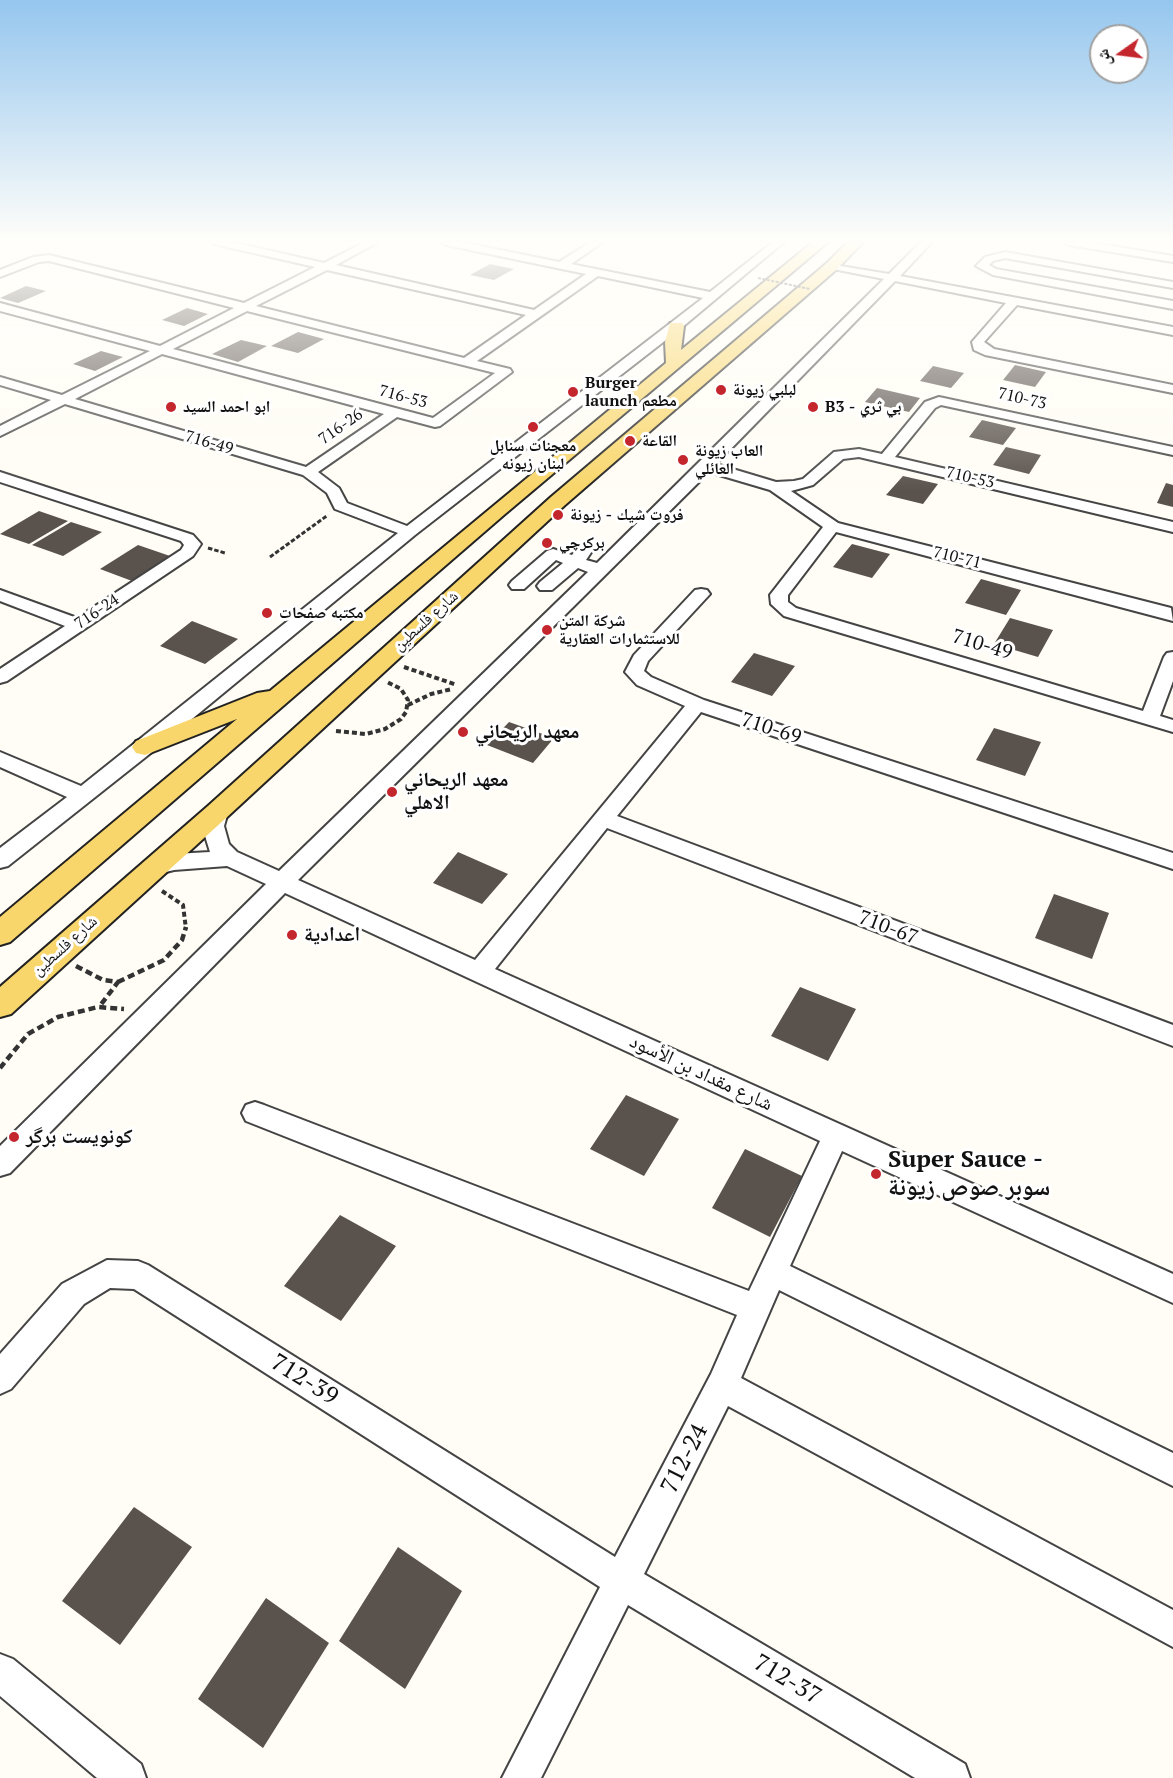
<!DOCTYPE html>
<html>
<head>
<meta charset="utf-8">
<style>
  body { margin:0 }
  #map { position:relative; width:1173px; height:1778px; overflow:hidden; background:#fffdf5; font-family:"PT Serif","Noto Naskh Arabic",serif }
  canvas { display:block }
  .north { position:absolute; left:1089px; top:24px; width:60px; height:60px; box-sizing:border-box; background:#fff; border:2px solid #a0a0a0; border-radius:50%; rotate:256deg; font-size:16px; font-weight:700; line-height:24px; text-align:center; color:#111 }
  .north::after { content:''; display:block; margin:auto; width:21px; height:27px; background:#c4262e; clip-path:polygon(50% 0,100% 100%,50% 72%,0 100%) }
</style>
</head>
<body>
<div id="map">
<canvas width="1173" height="1778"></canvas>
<div class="north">ش</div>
</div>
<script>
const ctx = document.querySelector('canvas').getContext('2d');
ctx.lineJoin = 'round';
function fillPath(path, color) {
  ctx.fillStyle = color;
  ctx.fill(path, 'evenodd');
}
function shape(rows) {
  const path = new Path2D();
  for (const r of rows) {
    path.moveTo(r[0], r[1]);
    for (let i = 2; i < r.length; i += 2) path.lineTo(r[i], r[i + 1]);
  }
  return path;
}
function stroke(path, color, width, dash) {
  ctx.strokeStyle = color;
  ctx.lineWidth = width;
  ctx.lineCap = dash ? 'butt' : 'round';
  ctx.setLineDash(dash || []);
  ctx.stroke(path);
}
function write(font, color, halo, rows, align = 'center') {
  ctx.font = font + ' "PT Serif","Noto Naskh Arabic",serif';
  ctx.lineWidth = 6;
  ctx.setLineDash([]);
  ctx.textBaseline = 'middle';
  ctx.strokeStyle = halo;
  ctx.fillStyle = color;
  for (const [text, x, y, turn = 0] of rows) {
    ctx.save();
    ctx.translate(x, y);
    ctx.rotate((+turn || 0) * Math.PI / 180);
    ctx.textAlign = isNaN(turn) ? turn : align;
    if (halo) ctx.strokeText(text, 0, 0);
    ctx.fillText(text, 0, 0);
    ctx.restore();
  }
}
const building = shape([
  [490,264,514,269,494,280,470,275],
  [26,286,46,291,18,303,0,298],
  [187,308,208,314,184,326,162,320],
  [298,332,324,339,298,353,271,346],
  [241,340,267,346,238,362,212,354],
  [101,351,123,357,95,371,73,364],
  [1015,365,1046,372,1035,387,1003,380],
  [933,366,964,373,951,388,920,381],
  [877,388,920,398,909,412,865,402],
  [982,420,1016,428,1003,445,969,437],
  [1006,447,1041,455,1029,474,993,465],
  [903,476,938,484,923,504,886,495],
  [1166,483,1173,485,1173,507,1157,503],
  [39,511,68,521,29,544,0,534],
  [71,522,102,532,63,556,32,545],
  [852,544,890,554,872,578,833,567],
  [138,545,170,556,132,581,100,569],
  [981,579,1021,590,1006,615,965,603],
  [1010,618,1053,630,1038,657,994,644],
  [192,621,238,639,205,664,160,646],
  [754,653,795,666,772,696,731,682],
  [509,722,554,738,533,763,487,745],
  [994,728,1041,742,1025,776,976,760],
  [458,852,508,874,482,904,433,883],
  [1054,894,1109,913,1092,959,1035,938],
  [800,987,856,1009,828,1061,771,1036],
  [626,1095,679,1119,644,1176,590,1149],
  [745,1149,802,1176,770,1237,712,1208],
  [340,1215,396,1246,341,1321,284,1286],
  [134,1507,192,1547,120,1645,62,1601],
  [398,1547,462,1591,405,1689,339,1641],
  [266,1598,329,1643,263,1748,198,1699]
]);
const pathFar2 = shape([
  [208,548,225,553],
  [270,557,328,515]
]);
const pathFar1 = shape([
  [404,667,457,685],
  [408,705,431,694,452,689],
  [336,731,366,734,385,729,401,719,406,712,408,700,401,689,387,682],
  [162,891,183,905,186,929]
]);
const path = shape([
  [76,966,103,980,118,982,99,1007],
  [118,982,164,960,182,940,186,927],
  [0,1068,28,1034,58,1017,98,1007,124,1009]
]);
const minor = shape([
  [213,242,232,242,324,263,365,242,378,242,336,265,534,310,586,274,446,245,441,242,461,242,559,262,591,242,603,242,571,264,710,292,773,242,784,242,680,329,415,535,152,752,8,866,0,868,0,848,67,797,0,767,0,752,81,786,398,533,335,509,327,493,303,475,65,404,0,436,0,426,51,400,0,385,0,377,62,395,150,351,0,311,0,303,160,346,234,308,49,261,39,262,0,277,0,270,33,257,49,255,244,303,315,267,214,244,213,242],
  [327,270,526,315,464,358,256,306,327,270],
  [598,276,703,298,407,526,347,503,339,488,318,472,397,417,435,427,440,426,512,372,510,369,477,361,598,276],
  [247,311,495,373,433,418,173,349,247,311],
  [162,354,384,414,306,467,75,399,162,354],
  [921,242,932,242,900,276,1173,327,1173,335,1017,305,984,342,994,349,1173,385,1173,393,985,355,974,350,972,342,1006,303,895,281,716,464,776,482,794,481,803,479,834,452,859,449,882,454,925,402,939,397,1173,447,1173,455,941,405,935,408,895,457,1173,522,1173,532,859,457,843,459,813,485,791,491,838,523,1171,608,1173,621,836,532,788,595,788,602,796,608,1143,711,1164,657,1167,653,1173,652,1173,681,1160,716,1173,720,1173,732,784,616,771,604,770,595,823,527,770,490,709,472,298,880,475,960,685,706,637,685,625,672,634,655,695,590,701,589,707,590,710,594,648,661,644,671,651,677,704,700,1173,853,1173,869,701,712,617,816,1173,1025,1173,1046,607,828,495,969,1173,1274,1173,1303,842,1151,790,1266,1173,1453,1173,1486,779,1290,741,1378,1173,1610,1173,1647,728,1406,644,1574,965,1764,970,1778,915,1778,628,1605,541,1778,502,1778,600,1587,134,1289,110,1288,84,1304,11,1389,0,1394,0,1354,62,1284,107,1260,138,1261,148,1265,615,1557,711,1374,737,1315,246,1121,242,1113,246,1105,255,1102,264,1105,749,1291,820,1141,285,893,10,1173,0,1176,0,1146,266,884,227,866,174,870,154,875,146,873,143,867,146,861,174,854,210,852,202,826,210,807,217,805,224,807,228,812,224,826,229,844,237,852,279,871,588,572,578,568,552,590,540,590,537,586,540,582,563,563,556,560,524,589,512,589,509,585,512,581,547,551,553,549,572,555,580,545,592,545,594,548,586,560,597,563,884,279,828,268,828,264,889,274,921,242],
  [1064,242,1088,242,1173,256,1173,262,1069,245,1064,242],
  [1005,252,1173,282,1173,288,1005,258,993,261,989,265,996,269,1173,301,1173,309,993,275,976,266,985,257,1005,252],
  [0,472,193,535,201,544,193,556,7,681,0,683,0,669,65,626,0,601,0,590,77,618,181,550,184,545,181,541,0,482,0,472],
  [0,1654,13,1659,141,1764,146,1778,97,1778,0,1696,0,1654]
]);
const major = shape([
  [813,242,828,242,505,514,10,942,0,945,0,917,237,719,145,755,136,753,132,747,136,741,257,693,270,691,666,363,665,342,670,323,682,323,684,326,681,350,813,242],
  [848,242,863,242,837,269,565,505,226,818,11,1014,0,1017,0,987,208,806,551,497,827,263,848,242]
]);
const pathBridge = shape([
  [758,278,810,289]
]);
const markers = [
  [721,390,6,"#c4262e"],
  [573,392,6,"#c4262e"],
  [171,407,6,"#c4262e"],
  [813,407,6,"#c4262e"],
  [533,427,6,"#c4262e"],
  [630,441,6,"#c4262e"],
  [683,460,6,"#c4262e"],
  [558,515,6,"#c4262e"],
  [547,543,6,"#c4262e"],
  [267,613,6,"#c4262e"],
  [547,630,6,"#c4262e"],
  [463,732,6,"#c4262e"],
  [392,792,6,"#c4262e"],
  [292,935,6,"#c4262e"],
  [14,1137,6,"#c4262e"],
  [876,1174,6,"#c4262e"]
];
const farPoinames = [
  ["Burger",585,383],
  ["launch مطعم",585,401],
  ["لبلبي زيونة",733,390],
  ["ابو احمد السيد",183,407],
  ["B3 - بي ثري",825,407],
  ["القاعة",642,441],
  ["معجنات سنابل",533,446,"center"],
  ["لبنان زيونه",533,464,"center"],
  ["العاب زيونة",695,451],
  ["العائلي",695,469],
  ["فروت شيك - زيونة",570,515],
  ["بركرچي",559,543],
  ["مكتبه صفحات",279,613],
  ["شركة المتن",559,621],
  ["للاستثمارات العقارية",559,639]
];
const farStreetnames = [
  ["716-53",403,397,15],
  ["710-73",1022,399,13],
  ["716-26",341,427,-35],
  ["716-49",209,443,16],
  ["710-53",970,478,13],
  ["710-71",957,558,14],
  ["716-24",97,612,-34],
  ["شارع فلسطين",426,621,-42],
  ["شارع فلسطين",65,946,-42]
];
const streetNames = [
  ["710-49",982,645,17],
  ["710-69",771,729,18],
  ["710-67",888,928,21],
  ["شارع مقداد بن الأسود",701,1073,25]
];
const poiNames = [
  ["معهد الريحاني",475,732],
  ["معهد الريحاني",404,780],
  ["الاهلي",404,803],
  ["اعدادية",304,935],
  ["كونويست برگر",26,1137]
];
const nearPoinames = [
  ["Super Sauce -",888,1160],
  ["سوبر صوص زيونة",888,1188]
];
const nearStreetnames = [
  ["712-39",304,1380,32],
  ["712-24",685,1459,-63],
  ["712-37",787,1680,31]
];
fillPath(building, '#5a524d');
stroke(minor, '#444', 4);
stroke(major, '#222', 4);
stroke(pathFar2, '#333', 3, [4.5, 2]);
stroke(pathFar1, '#333', 4, [5, 3]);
stroke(path, '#333', 4.5, [7, 4]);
fillPath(minor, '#fff');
fillPath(major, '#f9d66b');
stroke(pathBridge, '#333', 2, [3, 1.5]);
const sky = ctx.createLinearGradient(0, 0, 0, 491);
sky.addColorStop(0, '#95c6ee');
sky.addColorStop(0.49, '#fffefa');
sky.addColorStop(1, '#fffefa00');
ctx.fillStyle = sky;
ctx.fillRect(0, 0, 1173, 491);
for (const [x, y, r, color] of markers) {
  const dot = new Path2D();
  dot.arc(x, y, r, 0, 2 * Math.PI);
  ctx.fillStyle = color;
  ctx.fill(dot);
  stroke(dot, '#fff', 2);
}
write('bold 16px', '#111', '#fff', farPoinames, 'left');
write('16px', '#111', '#fff', farStreetnames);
write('20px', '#111', '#fff', streetNames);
write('bold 20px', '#111', '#fff', poiNames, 'left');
write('bold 24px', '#111', '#fff', nearPoinames, 'left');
write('24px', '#111', '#fff', nearStreetnames);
</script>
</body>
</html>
